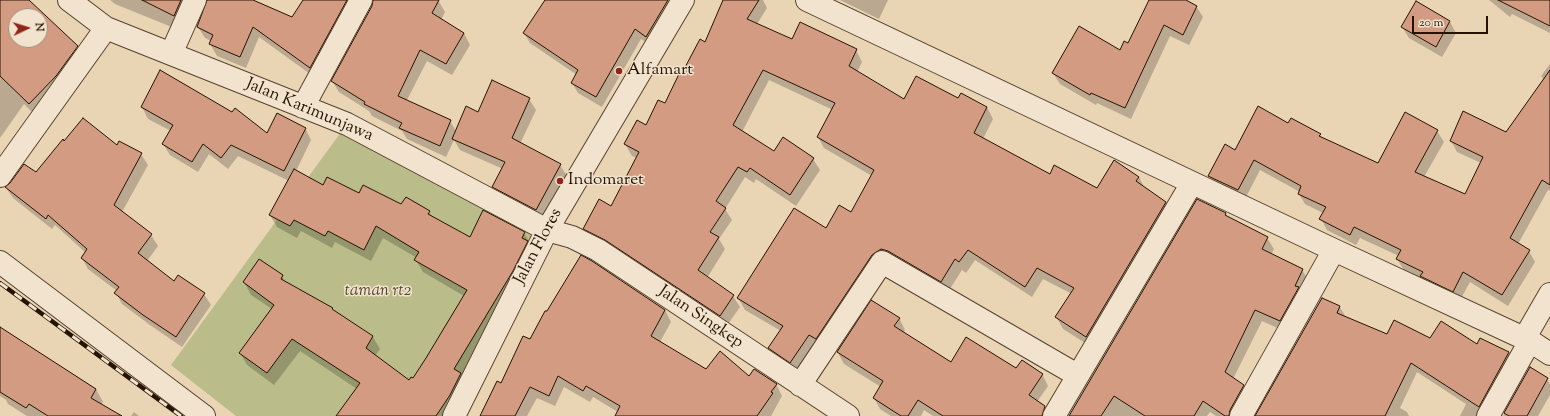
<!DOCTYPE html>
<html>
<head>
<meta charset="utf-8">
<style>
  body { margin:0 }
  #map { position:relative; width:1550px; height:416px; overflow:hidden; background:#e9d4b4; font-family:"Sorts Mill Goudy",serif }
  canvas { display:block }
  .north { position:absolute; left:8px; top:8px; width:40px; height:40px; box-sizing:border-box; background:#f1e3ce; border:1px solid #a0907c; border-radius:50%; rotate:86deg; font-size:11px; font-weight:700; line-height:16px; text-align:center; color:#261301 }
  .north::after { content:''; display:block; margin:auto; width:14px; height:18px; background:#8f2418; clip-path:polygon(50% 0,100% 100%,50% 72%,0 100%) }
  .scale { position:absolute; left:1412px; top:16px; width:76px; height:18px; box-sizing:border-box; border:2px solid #261301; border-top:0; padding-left:5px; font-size:12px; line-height:14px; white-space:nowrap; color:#261301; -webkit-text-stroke:3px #f1e3ce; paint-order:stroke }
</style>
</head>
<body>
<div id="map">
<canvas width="1550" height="416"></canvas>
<div class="north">N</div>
<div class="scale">20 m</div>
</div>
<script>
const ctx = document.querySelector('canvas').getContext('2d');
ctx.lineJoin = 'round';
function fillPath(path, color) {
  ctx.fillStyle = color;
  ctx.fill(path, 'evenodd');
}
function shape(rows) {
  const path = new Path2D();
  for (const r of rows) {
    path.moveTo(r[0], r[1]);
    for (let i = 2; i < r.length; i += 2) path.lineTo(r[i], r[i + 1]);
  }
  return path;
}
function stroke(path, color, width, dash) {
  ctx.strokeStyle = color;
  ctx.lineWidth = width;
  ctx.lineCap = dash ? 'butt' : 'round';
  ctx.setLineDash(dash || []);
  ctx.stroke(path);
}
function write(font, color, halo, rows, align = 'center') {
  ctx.font = font + ' "Sorts Mill Goudy",serif';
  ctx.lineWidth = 3;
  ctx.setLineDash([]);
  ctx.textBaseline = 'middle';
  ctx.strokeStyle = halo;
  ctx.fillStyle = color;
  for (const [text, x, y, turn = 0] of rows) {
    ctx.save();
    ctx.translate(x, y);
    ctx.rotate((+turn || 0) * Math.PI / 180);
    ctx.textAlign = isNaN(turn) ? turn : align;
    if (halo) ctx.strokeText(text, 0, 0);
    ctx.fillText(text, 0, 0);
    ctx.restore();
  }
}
const green = shape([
  [347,124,547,230,455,416,236,416,171,365]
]);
const shadow = shape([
  [0,0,26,0,77,47,84,60,37,117,24,104,0,138],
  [16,16,40,16,40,40,16,40],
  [110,0,197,0,179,30,115,4],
  [208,0,250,0,293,18,305,0,363,0,317,79,259,37,246,68,217,56,210,44,211,41,205,38,198,27],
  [373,0,438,0,445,12,441,20,464,33,470,45,452,75,427,61,407,100,450,121,456,131,478,113,529,99,536,110,520,144,560,165,567,176,543,221,500,198,493,187,503,169,460,150,454,140,446,157,407,139,402,131,372,116,369,111,339,92,332,81,373,6,374,0],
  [546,0,675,0,652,46,641,39,602,107,578,93,572,83,577,75,530,43,524,33],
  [724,0,763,0,767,8,757,24,793,40,856,50,862,62,857,72,904,100,958,99,987,107,993,119,983,139,1050,176,1098,189,1139,177,1145,189,1165,203,1172,214,1093,348,1063,329,1057,318,1072,294,1043,279,1032,297,975,260,966,273,962,270,948,292,896,262,797,374,776,359,769,348,781,331,745,310,738,298,826,230,851,214,872,176,824,148,818,137,833,110,769,80,742,132,774,152,813,159,820,170,796,206,756,179,754,183,745,177,725,209,732,220,719,239,725,249,707,278,733,296,740,307,726,327,591,240,584,229,612,208,637,158,632,156,625,144,646,126,665,104,682,76,706,43],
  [840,0,888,0,879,19],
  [1150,0,1183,0,1196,6,1203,17,1189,45,1170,36,1131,119,1097,103,1096,105,1060,84,1053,73,1121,51,1129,44],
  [1489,0,1550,0,1550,33,1512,14,1510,17],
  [1416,2,1450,22,1456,33,1442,57,1409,38,1402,27],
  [1550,64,1550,191,1548,190,1518,244,1529,251,1535,262,1508,306,1470,282,1459,302,1428,287,1423,279,1404,270,1397,259,1399,256,1360,238,1356,245,1327,230,1321,219,1323,213,1305,204,1299,194,1300,192,1260,170,1244,201,1215,187,1209,176,1236,151,1289,124,1320,134,1322,138,1378,165,1437,131,1444,142,1424,177,1466,196,1481,163,1457,152,1451,141,1506,133,1544,80,1541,76],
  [142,107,267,134,305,128,311,140,296,171,323,187,429,212,433,218,470,239,524,233,531,245,451,416,338,416,357,389,300,351,274,385,247,365,240,353,272,309,251,295,244,282,282,276,286,283,332,309,334,311,373,337,380,349,375,356,409,381,413,380,464,296,423,272,416,260,417,258,383,238,371,261,335,242,332,248,301,231,297,238,277,227,270,215,289,181,238,156,228,169,209,154,198,172,170,155,163,144,171,131,148,119],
  [65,142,117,147,141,154,148,165,122,212,151,235,158,246,147,261,174,282,204,294,211,305,182,347,150,325,122,304,116,293,117,291,88,269,82,258,86,253,55,225,52,229,13,198,6,188,36,174],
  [1225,213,1228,218,1267,238,1274,249,1271,255,1302,270,1309,281,1286,332,1262,321,1233,379,1243,386,1250,397,1239,416,1216,416,1210,412,1207,416,1070,416],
  [1339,306,1346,317,1388,335,1477,346,1481,339,1509,353,1515,364,1486,416,1460,416,1466,404,1417,372,1400,408,1407,412,1409,416,1256,416],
  [665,310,671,322,660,342,706,370,750,377,776,384,782,396,771,416,616,416,618,412,593,397,590,402,564,387,555,406,537,398,527,416,485,416,530,342],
  [899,318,905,330,903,333,951,364,1017,369,1042,374,1048,386,1037,402,1044,407,1050,416,933,416,924,410,921,416,891,416,880,409,874,398,881,387,844,364,838,353],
  [0,328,96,389,103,402,101,405,120,416,27,416,8,404,6,400,0,396],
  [1530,369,1547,379,1550,384,1550,395,1538,416,1503,416],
  [134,412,139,416,131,416]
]);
const building = shape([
  [0,0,29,0,78,46,56,76,29,104,0,76,0,0],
  [16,16,40,16,40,40,16,40,16,16],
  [142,0,181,0,174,16,142,0],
  [207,0,253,0,292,17,303,0,347,0,310,68,253,27,240,57,209,44,213,35,197,27,207,0],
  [373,0,439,0,432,13,464,33,446,64,420,50,398,96,451,120,440,146,399,128,402,123,364,104,365,102,331,81,372,6,373,0],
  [545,0,668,0,646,37,635,29,596,97,571,83,578,70,523,33,545,0],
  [723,0,759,0,747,19,792,39,800,22,857,49,849,66,904,99,916,76,958,98,961,93,987,107,974,133,1050,174,1054,165,1097,188,1114,160,1139,177,1136,181,1166,202,1086,337,1055,317,1074,288,1037,268,1025,287,968,250,959,262,955,259,941,282,888,251,881,249,872,255,816,339,809,335,790,363,768,348,783,326,737,298,794,208,826,228,839,205,851,212,874,170,817,137,835,103,763,70,733,125,774,151,783,137,814,158,790,195,750,168,747,172,738,167,716,201,726,208,710,232,719,237,698,270,734,295,720,316,605,240,583,229,599,199,611,206,639,152,624,144,637,120,646,125,658,100,665,103,679,74,681,75,700,39,705,42,723,0],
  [1149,0,1186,0,1197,6,1183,35,1164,25,1125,108,1091,93,1090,95,1052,73,1079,26,1120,50,1124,41,1128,43,1149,0],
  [1498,0,1550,0,1550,26,1498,0],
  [1416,1,1450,21,1436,47,1401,27,1416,1],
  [160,70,232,112,235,108,267,133,277,113,306,128,284,171,231,145,221,158,203,144,192,162,162,144,173,125,141,107,160,70],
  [1550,70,1550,185,1542,180,1510,238,1530,250,1502,295,1463,272,1453,292,1420,276,1423,272,1396,259,1401,250,1354,227,1350,235,1319,219,1326,207,1298,194,1301,186,1254,160,1238,190,1208,176,1225,144,1235,150,1258,106,1288,123,1291,118,1321,134,1319,136,1378,163,1405,112,1438,130,1415,172,1465,194,1483,157,1450,141,1463,111,1506,132,1550,70],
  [492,80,530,98,512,138,561,164,536,210,492,187,505,162,452,139,466,106,478,112,492,80],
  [83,118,117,145,119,141,142,153,114,205,152,234,138,253,174,281,178,275,205,293,176,337,143,315,114,293,119,287,81,258,87,249,48,215,46,219,5,187,10,183,24,164,36,172,63,139,64,141,83,118],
  [294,169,323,185,327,177,359,193,363,185,401,204,406,197,430,211,428,214,470,237,483,210,525,232,522,238,528,241,513,271,454,369,461,373,450,395,436,416,336,416,360,383,292,339,267,373,239,353,274,305,243,282,259,259,283,275,281,279,333,308,332,309,373,336,366,348,409,380,411,377,413,378,426,358,467,290,414,260,419,252,376,226,364,250,328,231,325,236,294,220,290,226,269,215,294,169],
  [1197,199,1226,213,1225,215,1268,237,1262,249,1303,269,1295,286,1299,287,1280,321,1255,310,1225,372,1244,385,1230,410,1229,416,1225,416,1203,401,1194,416,1145,416,1114,396,1101,416,1069,416,1197,199],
  [581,255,592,261,665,310,651,336,706,369,720,351,749,376,754,369,777,384,771,392,773,393,757,416,615,416,620,406,586,386,583,391,558,376,549,396,530,387,515,416,480,416,497,381,501,383,523,336,530,339,545,311,547,311,581,255],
  [1322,298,1340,306,1337,313,1387,334,1394,320,1430,338,1441,321,1477,344,1480,338,1509,352,1479,407,1411,363,1385,416,1255,416,1322,298],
  [871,300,900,318,894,326,951,362,966,337,1016,368,1022,360,1043,374,1029,395,1045,406,1042,416,943,416,918,400,908,416,901,416,873,398,883,381,837,352,871,300],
  [0,327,96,389,91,398,122,416,48,416,29,404,26,408,0,392,0,327],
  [1530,367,1548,378,1527,416,1509,416,1504,413,1530,367]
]);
const minor = shape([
  [69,0,106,28,347,124,547,230,572,237,598,250,848,416],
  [807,0,1334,250,1530,341,1550,354],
  [171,54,195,0],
  [303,107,361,0],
  [0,176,106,28],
  [0,262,204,416],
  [1524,339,1550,294],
  [800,385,882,262,1077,375],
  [454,416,547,230,683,0],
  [1054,416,1192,183],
  [1241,416,1334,250],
  [1488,416,1530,341]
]);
const rail = shape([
  [0,283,181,416]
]);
const markers = [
  [619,71,4,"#8f2418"],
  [560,181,4,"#8f2418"]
];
const poiNames = [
  ["Alfamart",627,71],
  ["Indomaret",568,181]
];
const streetNames = [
  ["Jalan Karimunjawa",309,111,23],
  ["Jalan Flores",539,247,-62],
  ["Jalan Singkep",700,318,34]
];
const parkNames = [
  ["taman rt2",378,292]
];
fillPath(green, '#babc8a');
fillPath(shadow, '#0003');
fillPath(building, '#d39b81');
stroke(building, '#261301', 1);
stroke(minor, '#57432e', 24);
stroke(minor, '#f1e3ce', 22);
stroke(rail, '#261301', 4.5);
stroke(rail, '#f1e3ce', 3, [9]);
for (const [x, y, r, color] of markers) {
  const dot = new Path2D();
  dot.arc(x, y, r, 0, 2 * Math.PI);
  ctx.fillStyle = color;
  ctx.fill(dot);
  stroke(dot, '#f1e3ce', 1.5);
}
write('17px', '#261301', '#f1e3ce', poiNames, 'left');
write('17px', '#261301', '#f1e3ce', streetNames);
write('italic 17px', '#52462a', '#f1e3ce', parkNames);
</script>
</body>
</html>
